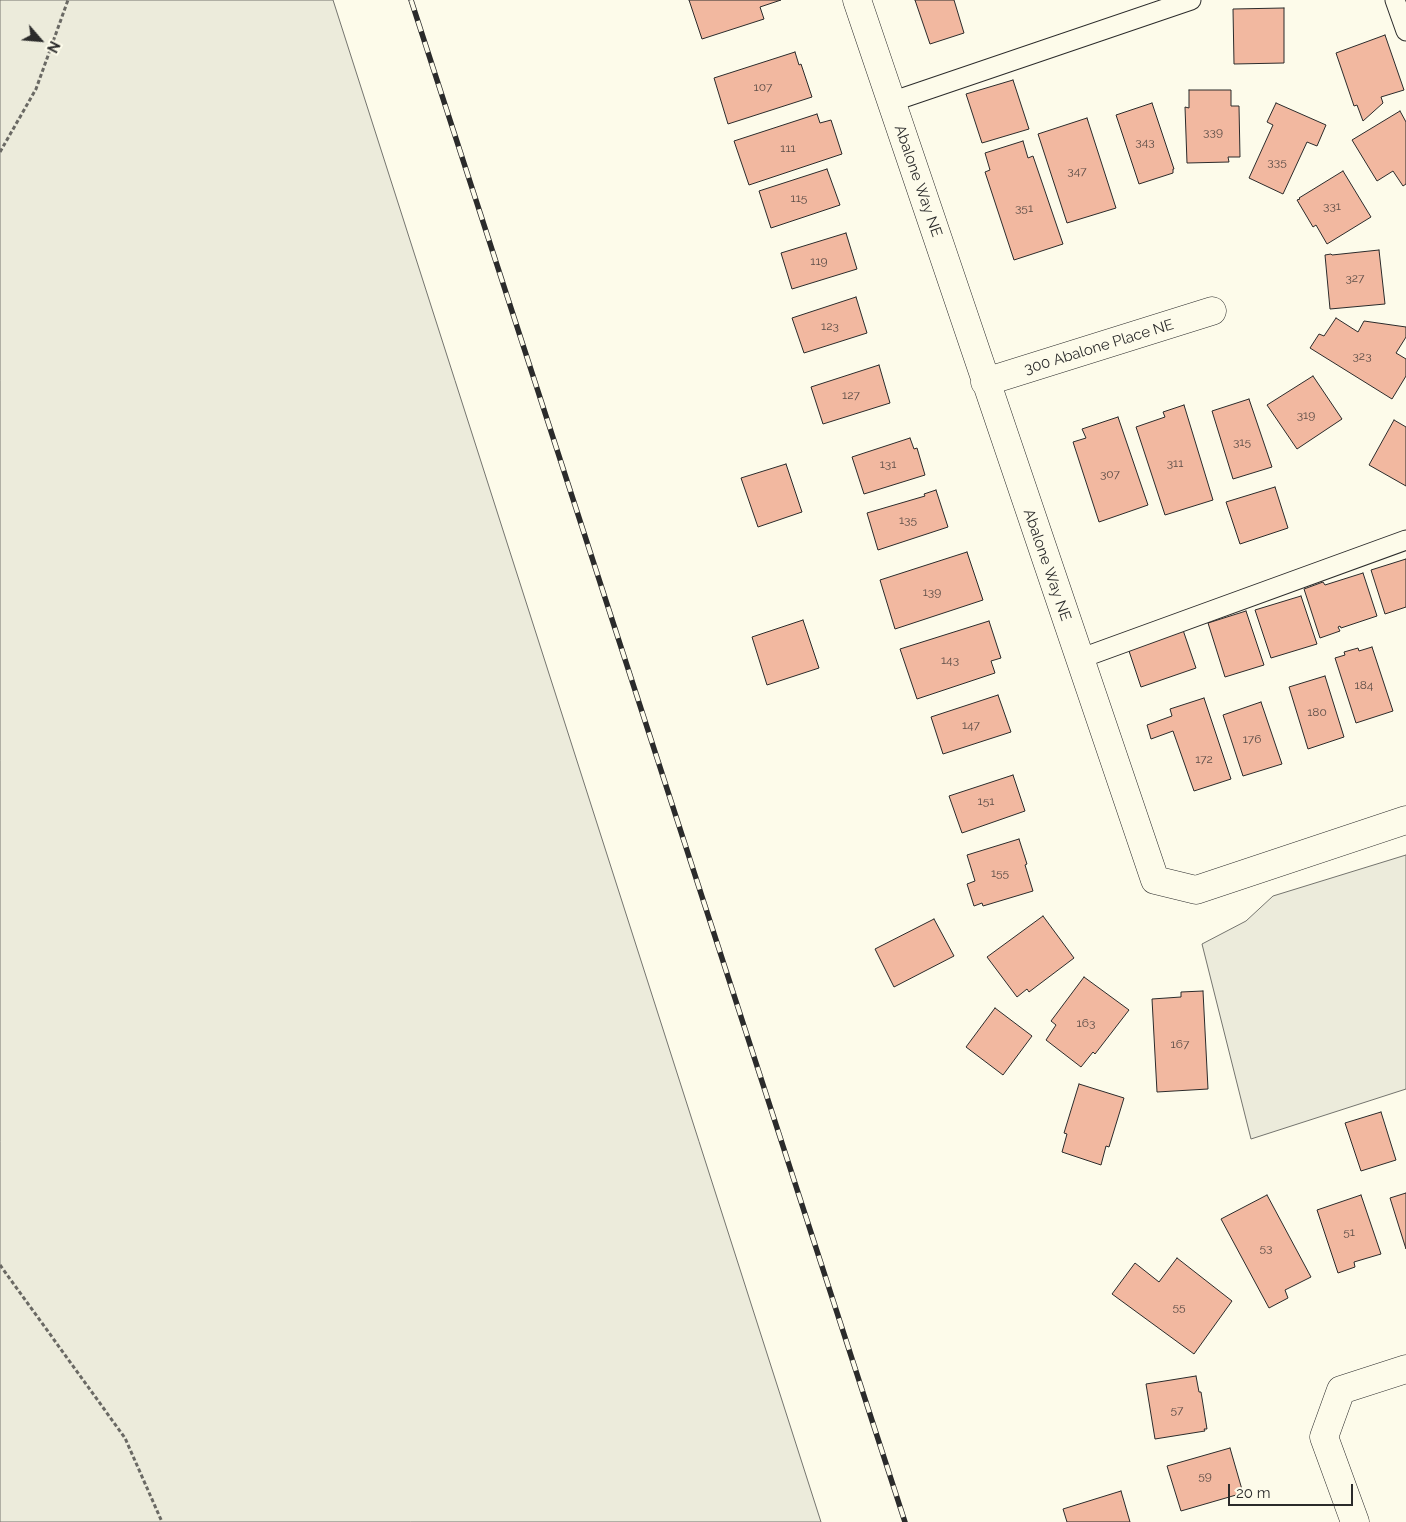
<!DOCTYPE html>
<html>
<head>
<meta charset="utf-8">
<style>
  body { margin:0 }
  #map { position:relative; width:1406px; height:1522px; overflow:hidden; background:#fdfbea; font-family:Raleway,sans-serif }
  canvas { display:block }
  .north { position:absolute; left:15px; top:15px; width:50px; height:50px; -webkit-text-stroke:4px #fdfbea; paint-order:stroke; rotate:117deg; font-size:14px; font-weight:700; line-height:20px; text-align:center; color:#2b2b2b }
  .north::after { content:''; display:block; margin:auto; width:18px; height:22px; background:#2b2b2b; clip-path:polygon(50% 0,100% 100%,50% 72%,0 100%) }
  .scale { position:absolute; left:1228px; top:1484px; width:125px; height:22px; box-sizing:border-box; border:2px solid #2b2b2b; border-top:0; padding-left:6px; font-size:15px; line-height:18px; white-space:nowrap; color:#2b2b2b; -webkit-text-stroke:4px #fdfbea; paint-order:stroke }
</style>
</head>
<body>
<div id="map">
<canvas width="1406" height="1522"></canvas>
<div class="north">N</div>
<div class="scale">20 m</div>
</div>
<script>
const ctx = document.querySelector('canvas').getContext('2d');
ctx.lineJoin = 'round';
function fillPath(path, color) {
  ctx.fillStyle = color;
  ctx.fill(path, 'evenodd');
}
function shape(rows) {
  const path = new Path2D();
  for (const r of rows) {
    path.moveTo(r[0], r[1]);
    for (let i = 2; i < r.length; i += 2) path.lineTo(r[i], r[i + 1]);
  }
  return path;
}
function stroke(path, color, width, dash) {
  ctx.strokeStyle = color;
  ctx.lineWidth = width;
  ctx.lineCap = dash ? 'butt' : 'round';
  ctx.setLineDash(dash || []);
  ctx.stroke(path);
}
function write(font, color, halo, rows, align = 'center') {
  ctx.font = font + ' Raleway,sans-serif';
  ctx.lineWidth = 4;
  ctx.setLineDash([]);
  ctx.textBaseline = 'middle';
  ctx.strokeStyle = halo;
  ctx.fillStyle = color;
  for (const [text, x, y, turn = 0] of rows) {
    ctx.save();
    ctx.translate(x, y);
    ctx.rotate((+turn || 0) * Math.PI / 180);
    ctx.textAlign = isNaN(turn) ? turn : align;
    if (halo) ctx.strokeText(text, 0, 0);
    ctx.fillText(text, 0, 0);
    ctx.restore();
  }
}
const green = shape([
  [0,0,333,0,821,1522,0,1522,0,0],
  [1406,855,1406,1089,1251,1139,1202,944,1246,921,1273,896,1406,855]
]);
const building = shape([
  [689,0,781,0,760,7,764,19,702,39,689,0],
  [915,0,954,0,964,33,930,44,915,0],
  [1284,8,1284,63,1234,64,1233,9,1284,8],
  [1385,35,1404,90,1381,97,1383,103,1363,121,1357,105,1354,106,1336,53,1385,35],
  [795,52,799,65,801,64,812,97,728,124,714,78,795,52],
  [1013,80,1029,129,982,143,966,94,1013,80],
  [1189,90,1231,90,1231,106,1239,106,1240,157,1228,157,1229,162,1187,163,1185,107,1189,108,1189,90],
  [1152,103,1174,169,1173,169,1173,173,1139,184,1116,115,1152,103],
  [1276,103,1326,125,1317,146,1307,142,1283,194,1249,178,1273,125,1267,122,1276,103],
  [1400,111,1406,122,1406,184,1403,186,1393,171,1377,181,1352,140,1400,111],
  [817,114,820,123,831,120,842,154,749,185,734,141,817,114],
  [1087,118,1116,208,1067,223,1038,134,1087,118],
  [1023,141,1028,158,1033,156,1063,244,1014,260,985,172,990,170,985,153,1023,141],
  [827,169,840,205,771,228,759,191,827,169],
  [1343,171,1371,217,1327,244,1316,225,1313,227,1297,200,1300,199,1299,198,1343,171],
  [846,233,857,269,792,289,781,253,846,233],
  [1379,250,1385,304,1330,309,1325,255,1331,254,1332,255,1379,250],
  [856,297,867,333,804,353,792,318,856,297],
  [1336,318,1358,332,1364,321,1406,327,1406,337,1396,353,1406,359,1406,376,1392,399,1310,348,1319,334,1324,336,1336,318],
  [879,365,890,403,823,424,811,387,879,365],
  [1313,376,1342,419,1297,449,1267,405,1313,376],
  [1249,399,1272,467,1233,479,1212,411,1249,399],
  [1184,405,1213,500,1165,515,1136,427,1165,417,1163,412,1184,405],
  [1118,417,1148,505,1099,522,1073,442,1086,438,1082,429,1118,417],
  [1394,420,1406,427,1406,486,1369,465,1394,420],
  [910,438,914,449,917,448,925,475,864,494,852,457,910,438],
  [786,464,802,512,758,527,741,478,786,464],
  [1275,487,1288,528,1240,544,1226,502,1275,487],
  [936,490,948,527,878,550,867,513,925,496,924,494,936,490],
  [967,552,983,600,895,629,880,580,967,552],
  [1406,559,1406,607,1385,614,1371,570,1406,559],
  [1363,573,1377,616,1341,628,1340,626,1338,627,1340,631,1320,638,1304,589,1323,582,1325,585,1363,573],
  [1301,596,1317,644,1271,658,1255,610,1301,596],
  [1246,611,1264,665,1225,677,1208,623,1246,611],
  [803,620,819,668,767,685,752,637,803,620],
  [989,621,1001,658,991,661,995,673,917,699,900,649,989,621],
  [1183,630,1196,668,1141,687,1128,648,1183,630],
  [1372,647,1393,711,1356,723,1335,658,1345,655,1344,652,1358,648,1359,651,1372,647],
  [1325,676,1344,737,1308,749,1289,687,1325,676],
  [998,695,1011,732,943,754,931,717,998,695],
  [1204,698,1231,779,1194,791,1173,731,1151,739,1147,725,1172,716,1170,709,1204,698],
  [1261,702,1282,764,1243,776,1223,715,1261,702],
  [1013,775,1025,811,962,833,949,796,1013,775],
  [1019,839,1027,864,1025,865,1033,891,983,906,982,903,974,906,967,884,975,881,967,855,1019,839],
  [1043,916,1074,958,1029,992,1027,989,1017,997,987,957,1043,916],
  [934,919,954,956,894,987,875,949,934,919],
  [1084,977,1129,1010,1095,1054,1093,1052,1081,1067,1046,1040,1056,1025,1051,1021,1084,977],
  [1203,991,1208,1089,1157,1092,1152,999,1181,997,1181,992,1203,991],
  [995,1008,1032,1036,1003,1075,966,1047,995,1008],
  [1079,1084,1124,1098,1109,1147,1106,1146,1101,1165,1062,1152,1067,1134,1064,1133,1079,1084],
  [1381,1112,1396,1160,1361,1171,1345,1123,1381,1112],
  [1406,1193,1406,1249,1390,1198,1406,1193],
  [1267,1195,1311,1277,1285,1290,1288,1298,1269,1308,1221,1219,1267,1195],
  [1361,1195,1381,1254,1354,1262,1355,1267,1338,1273,1317,1210,1361,1195],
  [1177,1258,1232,1301,1194,1354,1112,1294,1135,1263,1159,1282,1177,1258],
  [1196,1376,1199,1392,1201,1392,1207,1429,1204,1429,1205,1431,1155,1439,1146,1384,1196,1376],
  [1230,1448,1243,1493,1181,1511,1167,1466,1230,1448],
  [1121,1491,1130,1522,1067,1522,1063,1509,1121,1491]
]);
const path = shape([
  [0,152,36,89,68,0],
  [0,1265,125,1438,162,1522]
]);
const service = shape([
  [1395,0,1406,31],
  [891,102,1191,0],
  [1079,659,1406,540]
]);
const minor = shape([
  [857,0,1155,880,1196,890,1406,820],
  [985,382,1212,311],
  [1355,1522,1324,1437,1341,1390,1406,1369]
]);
const rail = shape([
  [411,0,905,1522]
]);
const numberNames = [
  ["107",763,87],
  ["339",1213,132],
  ["343",1145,142],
  ["111",788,148],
  ["335",1277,162],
  ["347",1077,171],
  ["115",799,198],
  ["331",1332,206],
  ["351",1024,208],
  ["119",819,261],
  ["327",1355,278],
  ["123",830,326],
  ["323",1362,356],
  ["127",851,395],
  ["319",1306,415],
  ["315",1242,442],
  ["311",1175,463],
  ["131",888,464],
  ["307",1110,474],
  ["135",908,520],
  ["139",932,592],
  ["143",950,660],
  ["184",1364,685],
  ["180",1317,712],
  ["147",971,725],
  ["176",1252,739],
  ["172",1204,759],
  ["151",986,801],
  ["155",1000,873],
  ["163",1086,1023],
  ["167",1180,1044],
  ["51",1349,1232],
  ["53",1266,1248],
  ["55",1179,1307],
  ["57",1177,1410],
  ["59",1205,1476]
];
const streetNames = [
  ["Abalone Way NE",918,181,71],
  ["300 Abalone Place NE",1099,347,-17],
  ["Abalone Way NE",1047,565,71]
];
fillPath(green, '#ecebdb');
stroke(green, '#74746e', 1);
fillPath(building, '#f2b8a0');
stroke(building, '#2b2b2b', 1);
stroke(service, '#2b2b2b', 21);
stroke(minor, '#2b2b2b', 29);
stroke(path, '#6a6964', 3, [4, 2.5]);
stroke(service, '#fdfbea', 19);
stroke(minor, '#fdfbea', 28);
stroke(rail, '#2b2b2b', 5.5);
stroke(rail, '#fdfbea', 4, [11]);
write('12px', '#5d4e48', null, numberNames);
write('15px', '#2b2b2b', '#fdfbea', streetNames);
</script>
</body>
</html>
